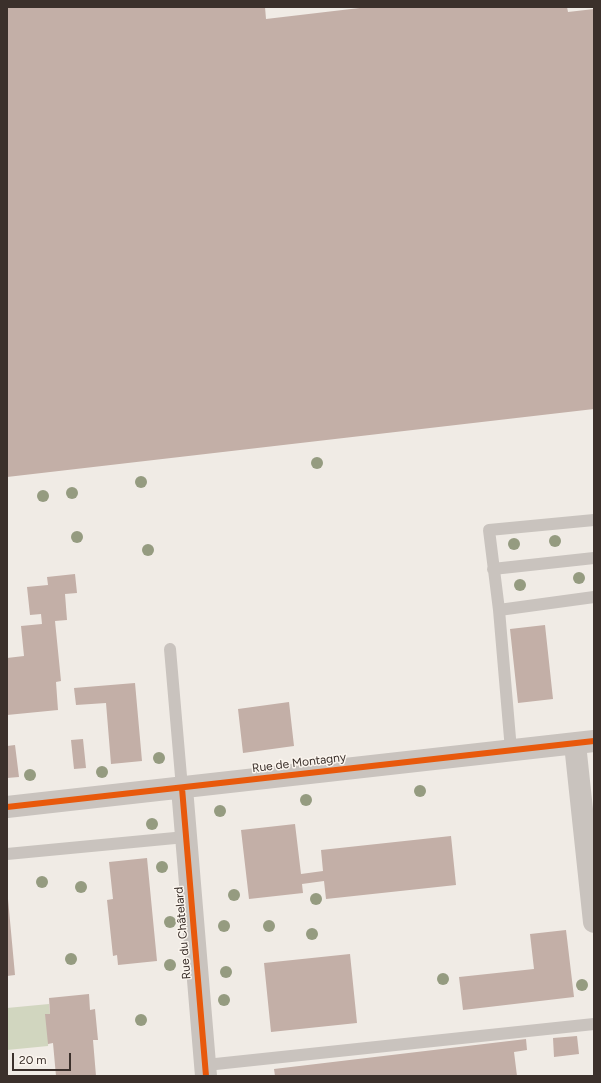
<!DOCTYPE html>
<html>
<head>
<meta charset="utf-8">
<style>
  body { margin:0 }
  #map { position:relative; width:601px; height:1083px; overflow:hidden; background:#f0ebe5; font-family:Figtree,sans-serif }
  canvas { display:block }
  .frame { position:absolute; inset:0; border:8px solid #3b302b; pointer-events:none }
  .scale { position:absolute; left:12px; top:1053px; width:59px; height:18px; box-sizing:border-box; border:2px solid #3b302b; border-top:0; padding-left:5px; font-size:12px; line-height:14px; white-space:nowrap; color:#3b302b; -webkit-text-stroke:3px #fbf5ee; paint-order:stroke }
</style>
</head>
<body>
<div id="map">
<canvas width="601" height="1083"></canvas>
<div class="frame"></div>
<div class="scale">20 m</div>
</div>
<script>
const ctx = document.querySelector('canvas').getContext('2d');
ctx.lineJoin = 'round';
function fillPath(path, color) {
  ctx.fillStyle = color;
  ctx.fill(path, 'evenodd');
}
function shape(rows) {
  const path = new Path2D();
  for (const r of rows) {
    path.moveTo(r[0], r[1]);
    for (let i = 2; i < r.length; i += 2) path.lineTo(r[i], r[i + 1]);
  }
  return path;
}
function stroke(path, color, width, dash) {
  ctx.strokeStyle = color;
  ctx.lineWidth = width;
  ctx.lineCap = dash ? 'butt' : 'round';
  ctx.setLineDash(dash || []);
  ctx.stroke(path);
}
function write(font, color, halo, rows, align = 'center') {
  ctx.font = font + ' Figtree,sans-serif';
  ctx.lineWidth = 3;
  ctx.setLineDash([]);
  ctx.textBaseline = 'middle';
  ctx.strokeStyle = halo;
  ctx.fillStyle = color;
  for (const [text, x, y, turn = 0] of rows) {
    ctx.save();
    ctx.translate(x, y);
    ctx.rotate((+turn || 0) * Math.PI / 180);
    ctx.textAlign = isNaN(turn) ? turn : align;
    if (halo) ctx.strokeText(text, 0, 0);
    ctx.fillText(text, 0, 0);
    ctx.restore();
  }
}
const green = shape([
  [49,1004,50,1014,48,1046,7,1050,7,1008]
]);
const building = shape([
  [7,7,265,7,266,19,368,7,567,7,568,12,594,9,594,409,7,477],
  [75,574,77,593,65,594,67,620,55,621,61,681,56,682,58,710,7,715,7,658,24,656,21,626,42,624,41,614,30,615,27,587,48,585,47,577],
  [545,625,553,699,518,703,510,629],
  [135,683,142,761,111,764,106,703,76,705,74,688],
  [289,702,294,746,243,753,238,709],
  [83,739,86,768,74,769,71,740],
  [15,745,19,777,7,778,7,746],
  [295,824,301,874,323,871,321,850,451,836,456,885,326,899,324,881,302,884,303,893,249,899,241,830],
  [147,858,157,961,118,965,117,955,113,956,107,900,113,899,109,862],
  [7,899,8,899,15,975,7,976],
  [566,930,574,997,463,1010,459,977,534,969,530,934],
  [350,954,357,1023,271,1032,264,963],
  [89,994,90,1010,95,1009,98,1040,93,1040,96,1076,56,1076,53,1043,48,1044,45,1014,50,1014,49,998],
  [577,1036,579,1054,554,1057,553,1038],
  [526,1039,527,1050,514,1052,517,1076,275,1076,274,1069]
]);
const lane = shape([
  [493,569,594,558],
  [499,610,594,597],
  [170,649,182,788],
  [511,750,499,610,489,530,594,520],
  [7,854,175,838],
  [206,1065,594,1024]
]);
const street = shape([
  [575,744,594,922],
  [182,788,206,1076],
  [7,807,594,741]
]);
const cycleway = shape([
  [182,788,206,1076],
  [7,807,594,741]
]);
const trees = [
  [317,463],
  [141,482],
  [72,493],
  [43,496],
  [77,537],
  [555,541],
  [514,544],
  [148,550],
  [579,578],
  [520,585],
  [159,758],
  [102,772],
  [30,775],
  [420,791],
  [306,800],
  [220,811],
  [152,824],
  [162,867],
  [42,882],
  [81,887],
  [234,895],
  [316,899],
  [170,922],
  [224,926],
  [269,926],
  [312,934],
  [71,959],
  [170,965],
  [226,972],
  [443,979],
  [582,985],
  [224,1000],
  [141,1020]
];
const streetNames = [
  ["Rue de Montagny",299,763,-7],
  ["Rue du Châtelard",183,933,-95]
];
fillPath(green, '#d1d6bf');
fillPath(building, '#c3afa7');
stroke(lane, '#c9c3be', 12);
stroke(street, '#c9c3be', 22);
stroke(cycleway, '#e8590c', 6);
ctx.fillStyle = '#959b80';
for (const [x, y] of trees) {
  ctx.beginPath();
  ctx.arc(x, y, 6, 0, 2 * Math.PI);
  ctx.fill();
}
write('12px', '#3b302b', '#fbf5ee', streetNames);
</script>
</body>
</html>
